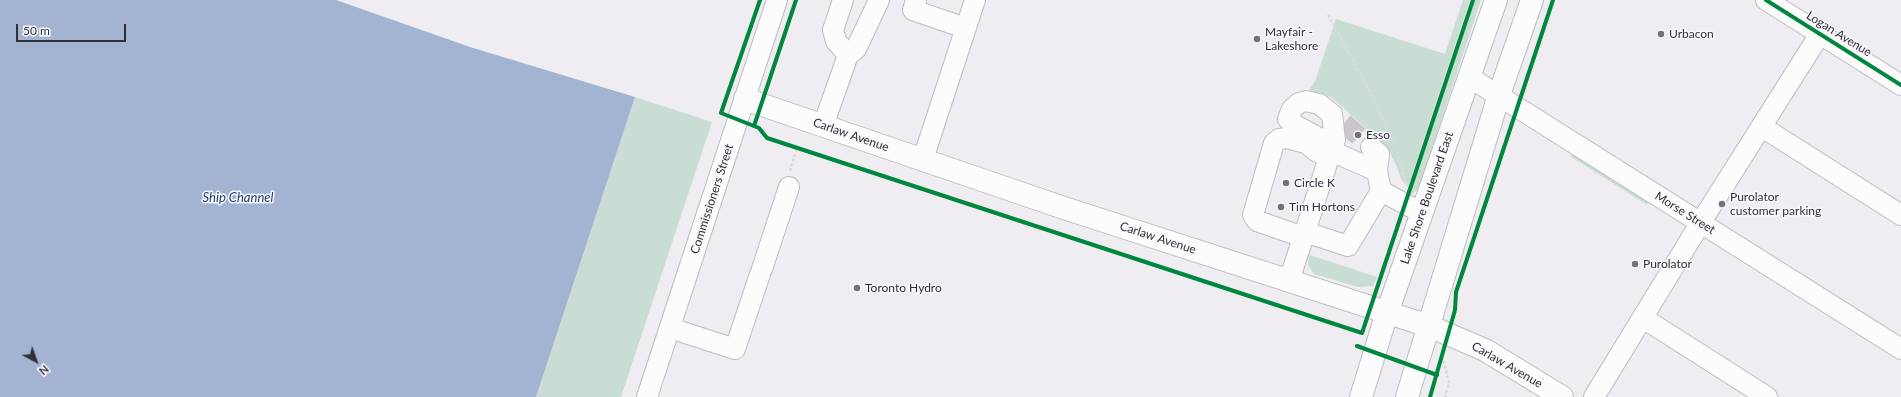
<!DOCTYPE html>
<html>
<head>
<meta charset="utf-8">
<style>
  body { margin:0 }
  #map { position:relative; width:1901px; height:397px; overflow:hidden; background:#efedf2; font-family:Lato,sans-serif }
  canvas { display:block }
  .north { position:absolute; left:16px; top:341px; width:40px; height:40px; -webkit-text-stroke:3px #faf8ff; paint-order:stroke; rotate:139deg; font-size:11px; font-weight:700; line-height:16px; text-align:center; color:#313034 }
  .north::after { content:''; display:block; margin:auto; width:14px; height:18px; background:#313034; clip-path:polygon(50% 0,100% 100%,50% 72%,0 100%) }
  .scale { position:absolute; left:16px; top:24px; width:110px; height:18px; box-sizing:border-box; border:2px solid #313034; border-top:0; padding-left:5px; font-size:12px; line-height:14px; white-space:nowrap; color:#313034; -webkit-text-stroke:3px #faf8ff; paint-order:stroke }
</style>
</head>
<body>
<div id="map">
<canvas width="1901" height="397"></canvas>
<div class="north">N</div>
<div class="scale">50 m</div>
</div>
<script>
const ctx = document.querySelector('canvas').getContext('2d');
ctx.lineJoin = 'round';
function fillPath(path, color) {
  ctx.fillStyle = color;
  ctx.fill(path, 'evenodd');
}
function shape(rows) {
  const path = new Path2D();
  for (const r of rows) {
    path.moveTo(r[0], r[1]);
    for (let i = 2; i < r.length; i += 2) path.lineTo(r[i], r[i + 1]);
  }
  return path;
}
function stroke(path, color, width, dash) {
  ctx.strokeStyle = color;
  ctx.lineWidth = width;
  ctx.lineCap = dash ? 'butt' : 'round';
  ctx.setLineDash(dash || []);
  ctx.stroke(path);
}
function write(font, color, halo, rows, align = 'center') {
  ctx.font = font + ' Lato,sans-serif';
  ctx.lineWidth = 3;
  ctx.setLineDash([]);
  ctx.textBaseline = 'middle';
  ctx.strokeStyle = halo;
  ctx.fillStyle = color;
  for (const [text, x, y, turn = 0] of rows) {
    ctx.save();
    ctx.translate(x, y);
    ctx.rotate((+turn || 0) * Math.PI / 180);
    ctx.textAlign = isNaN(turn) ? turn : align;
    if (halo) ctx.strokeText(text, 0, 0);
    ctx.fillText(text, 0, 0);
    ctx.restore();
  }
}
const green = shape([
  [1463,0,1470,0,1408,187,1401,179,1397,167,1387,147,1331,97,1309,90,1315,81,1336,19,1445,54],
  [1475,0,1481,0,1418,190,1410,195],
  [635,97,712,122,621,397,536,397],
  [1577,154,1649,199,1647,205,1570,156],
  [1309,255,1344,266,1377,277,1373,286,1358,287,1314,274,1308,265]
]);
const water = shape([
  [0,0,336,0,470,47,635,97,536,397,0,397]
]);
const minorTunnel = shape([
  [1344,123,1371,147]
]);
const path = shape([
  [1328,15,1368,88,1394,144],
  [1397,152,1407,186],
  [790,171,797,148],
  [1442,356,1449,381,1445,397]
]);
const minor = shape([
  [843,0,833,30,836,41,848,55],
  [916,0,913,10,965,28],
  [1766,0,1901,85],
  [1469,77,1901,349],
  [823,126,848,55,856,49,879,0],
  [1762,127,1901,215],
  [1371,147,1379,154,1377,171],
  [1331,151,1377,171,1381,191,1422,213],
  [923,159,975,0],
  [1305,232,1348,246,1381,191],
  [1303,237,1257,221,1253,215,1274,143,1279,139,1287,138,1306,143,1317,152],
  [762,269,789,187],
  [1289,281,1299,250,1305,232,1331,151,1333,145,1335,140,1332,114,1319,104,1306,101,1299,103,1292,109,1288,119,1293,124,1333,145],
  [1643,318,1767,397],
  [670,328,735,349,760,274],
  [647,397,777,0],
  [1594,397,1706,214,1820,34]
]);
const major = shape([
  [745,99,1064,208,1429,326,1485,350,1562,397]
]);
const highway = shape([
  [1361,397,1387,313,1496,0],
  [1407,397,1499,95,1532,0]
]);
const cycleway = shape([
  [760,0,721,113,759,128,767,138,1362,333,1473,0],
  [1766,0,1901,85],
  [754,126,796,0],
  [1357,346,1437,375],
  [1430,397,1455,310,1456,292,1553,0]
]);
const markers = [
  [1661,34,4,"#747276"],
  [1257,39,4,"#747276"],
  [1358,135,4,"#747276"],
  [1286,183,4,"#747276"],
  [1722,204,4,"#747276"],
  [1281,207,4,"#747276"],
  [1635,264,4,"#747276"],
  [857,288,4,"#747276"]
];
const poiNames = [
  ["Mayfair -",1265,32],
  ["Lakeshore",1265,46],
  ["Urbacon",1669,34],
  ["Esso",1366,135],
  ["Circle K",1294,183],
  ["Purolator",1730,197],
  ["customer parking",1730,211],
  ["Tim Hortons",1289,207],
  ["Purolator",1643,264],
  ["Toronto Hydro",865,288]
];
const streetNames = [
  ["Logan Avenue",1839,34,32],
  ["Carlaw Avenue",851,135,19],
  ["Lake Shore Boulevard East",1427,198,-71],
  ["Commissioners Street",712,199,-72],
  ["Morse Street",1685,213,32],
  ["Carlaw Avenue",1158,238,18],
  ["Carlaw Avenue",1507,365,30]
];
const waterNames = [
  ["Ship Channel",238,198]
];
fillPath(green, '#c9ddd4');
fillPath(water, '#a3b4d3');
stroke(minorTunnel, '#c9c7cc', 20, [20, 10]);
stroke(minor, '#bdbcc0', 22);
stroke(major, '#bdbcc0', 24);
stroke(highway, '#bdbcc0', 24);
stroke(path, '#dbdadc', 2.5, [3, 2]);
stroke(minor, '#fdfcfd', 20);
stroke(major, '#fdfcfd', 22);
stroke(highway, '#fdfcfd', 22);
stroke(cycleway, '#00873e', 4);
for (const [x, y, r, color] of markers) {
  const dot = new Path2D();
  dot.arc(x, y, r, 0, 2 * Math.PI);
  ctx.fillStyle = color;
  ctx.fill(dot);
  stroke(dot, '#faf8ff', 1.5);
}
write('12px', '#313034', '#faf8ff', poiNames, 'left');
write('12px', '#313034', '#faf8ff', streetNames);
write('italic 13px', '#213f75', '#faf8ff', waterNames);
</script>
</body>
</html>
